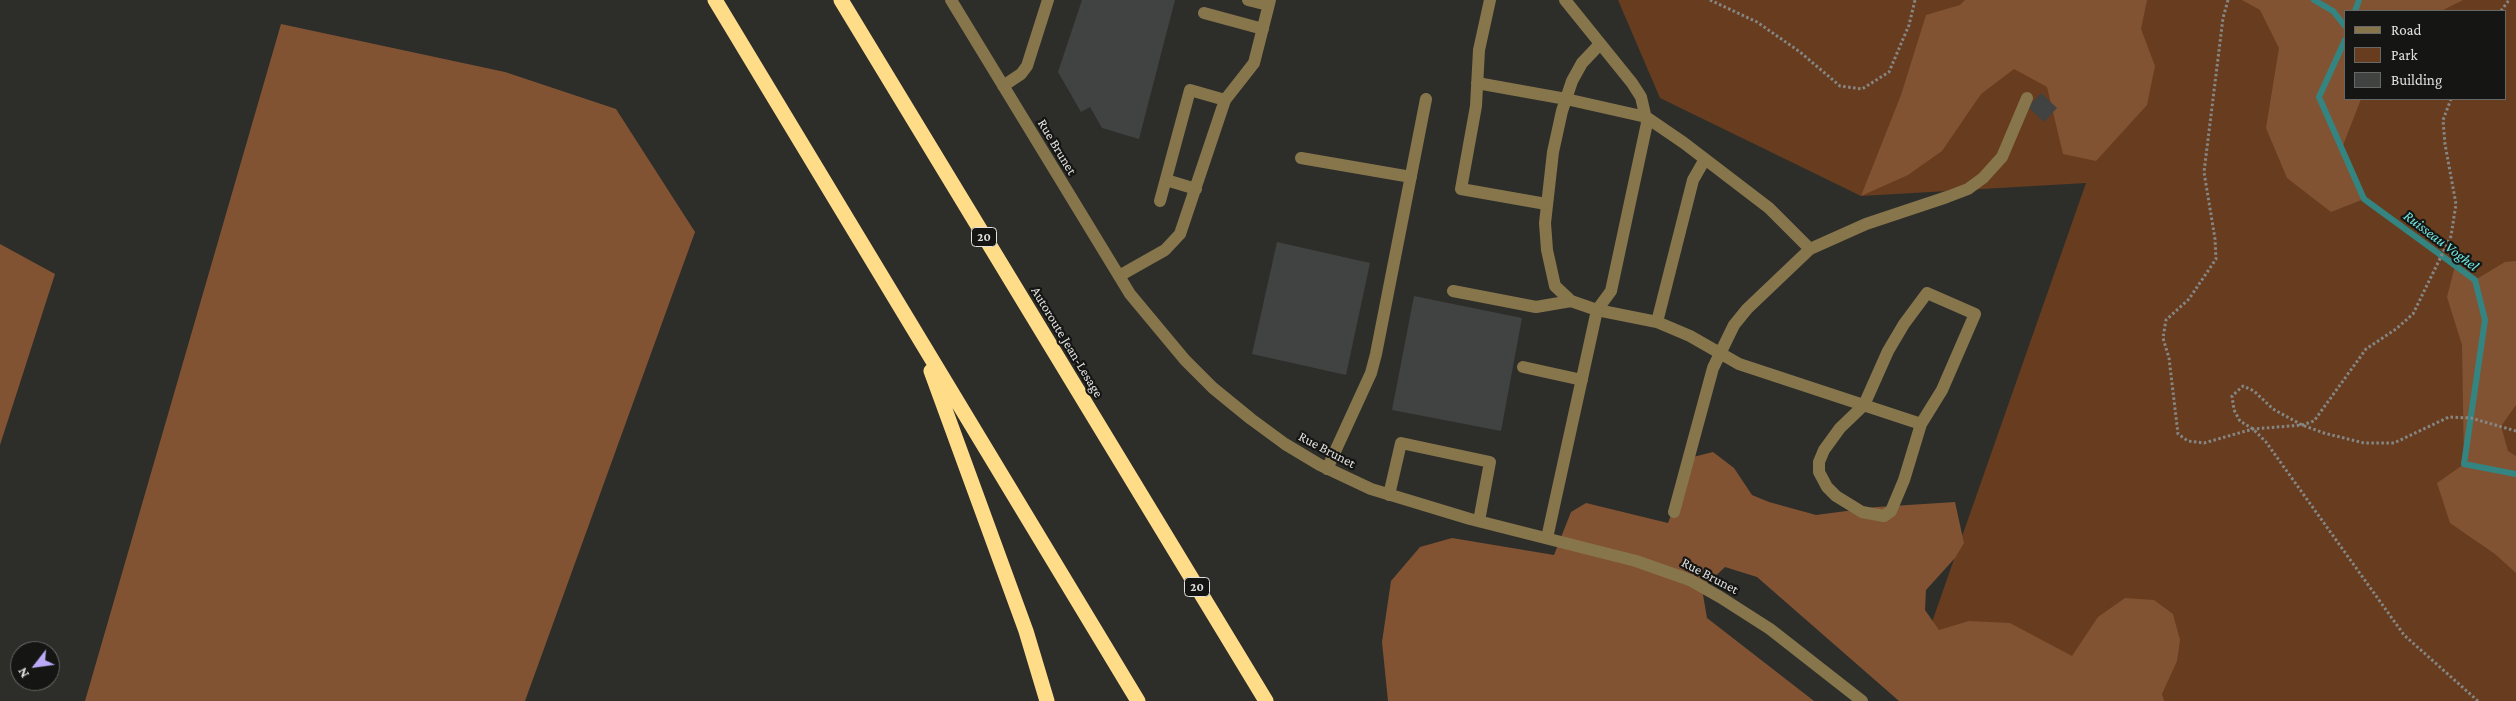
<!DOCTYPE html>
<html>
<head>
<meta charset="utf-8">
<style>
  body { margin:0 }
  #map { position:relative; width:2516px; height:701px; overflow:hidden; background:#2d2e2a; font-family:"Crimson Pro",serif }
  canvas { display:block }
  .legend { position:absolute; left:2344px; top:10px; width:162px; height:90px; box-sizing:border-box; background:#151614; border:1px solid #676765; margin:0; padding:6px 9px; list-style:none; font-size:15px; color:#e1e1df }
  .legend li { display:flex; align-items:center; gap:10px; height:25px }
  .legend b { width:25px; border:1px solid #676765 }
  .north { position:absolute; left:10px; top:641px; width:50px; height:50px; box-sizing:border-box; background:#151614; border:1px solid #676765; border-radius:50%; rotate:240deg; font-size:14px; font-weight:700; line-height:20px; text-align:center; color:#e1e1df }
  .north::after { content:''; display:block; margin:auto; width:18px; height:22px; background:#baaaf7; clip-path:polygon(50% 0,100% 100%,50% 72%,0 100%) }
</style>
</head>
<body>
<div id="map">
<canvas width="2516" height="701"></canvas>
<ul class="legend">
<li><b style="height:6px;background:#87764c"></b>Road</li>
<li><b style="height:14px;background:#673c1f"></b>Park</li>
<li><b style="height:14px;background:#404341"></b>Building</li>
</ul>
<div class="north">N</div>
</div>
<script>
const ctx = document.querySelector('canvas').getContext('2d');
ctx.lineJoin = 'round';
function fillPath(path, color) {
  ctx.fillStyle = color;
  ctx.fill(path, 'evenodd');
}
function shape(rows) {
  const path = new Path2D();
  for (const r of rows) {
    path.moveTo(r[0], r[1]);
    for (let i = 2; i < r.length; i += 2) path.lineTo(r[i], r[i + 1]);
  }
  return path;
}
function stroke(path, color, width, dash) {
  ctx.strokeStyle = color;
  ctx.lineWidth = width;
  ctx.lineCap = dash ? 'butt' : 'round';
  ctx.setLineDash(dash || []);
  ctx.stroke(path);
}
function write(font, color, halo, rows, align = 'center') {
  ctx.font = font + ' "Crimson Pro",serif';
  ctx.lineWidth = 4.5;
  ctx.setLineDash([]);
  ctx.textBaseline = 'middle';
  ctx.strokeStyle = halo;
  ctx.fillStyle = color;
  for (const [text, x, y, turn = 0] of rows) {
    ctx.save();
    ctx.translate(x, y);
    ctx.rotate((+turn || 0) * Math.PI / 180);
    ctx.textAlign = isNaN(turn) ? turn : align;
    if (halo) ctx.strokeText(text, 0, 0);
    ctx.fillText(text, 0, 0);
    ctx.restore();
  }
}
const green = shape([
  [1618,0,2516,0,2516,701,1907,701,1905,699,2086,183,1861,196,1660,98],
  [2345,11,2505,11,2505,99,2345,99]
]);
const forest = shape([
  [1965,0,2147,0,2141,29,2155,66,2147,105,2096,161,2063,154,2047,87,2014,69,1981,94,1942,151,1908,175,1861,196,1901,95,1926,15,1960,5],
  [2242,0,2463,0,2441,11,2345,11,2345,99,2361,99,2342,148,2364,199,2331,212,2287,178,2266,128,2279,48,2260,10],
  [281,24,505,72,616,109,695,232,525,701,85,701],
  [0,244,55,274,0,445],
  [2516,261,2516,405,2501,426,2508,451,2516,456,2516,573,2495,554,2450,523,2437,483,2464,464,2462,345,2447,297,2455,266,2475,280,2505,262],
  [1713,452,1734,468,1752,495,1769,502,1816,515,1877,507,1955,502,1964,543,1955,558,1926,590,1925,610,1939,630,1969,621,2010,623,2072,656,2098,617,2125,598,2154,600,2173,614,2180,640,2177,661,2162,694,2164,701,1899,701,1757,577,1725,567,1702,589,1707,618,1814,701,1388,701,1382,642,1391,581,1420,547,1452,538,1554,555,1571,512,1586,503,1668,523,1693,457]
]);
const stream = shape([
  [2314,0,2333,11,2345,26],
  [2355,11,2359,0],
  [2345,40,2319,97,2364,199,2475,280,2485,320,2464,464,2516,474]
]);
const building = shape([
  [1082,0,1175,0,1139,139,1102,128,1090,107,1081,112,1058,72],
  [2041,93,2057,108,2044,122,2028,107],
  [1277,242,1370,263,1346,375,1252,354],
  [1414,296,1522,318,1501,431,1392,410]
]);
const path = shape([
  [1710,0,1757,22,1800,52,1840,86,1862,89,1889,72,1909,25,1915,0],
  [2228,0,2223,18,2204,172,2215,239,2216,259,2189,299,2166,320,2163,338,2169,358,2178,434,2188,441,2204,443,2253,429,2302,425,2314,421,2366,349,2396,329,2413,314,2451,236,2456,204,2445,144,2443,120,2451,99],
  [2501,11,2509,0],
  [2478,701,2404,635,2266,442,2253,429,2240,421,2234,410,2232,396,2243,386,2254,391,2273,409,2302,425,2324,433,2364,443,2394,443,2449,417,2471,418,2516,431]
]);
const minor = shape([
  [951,0,1130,294,1185,360,1213,388,1251,419,1285,444,1320,465,1371,489,1470,519,1636,561,1690,580,1720,597,1770,629,1862,701],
  [1248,0,1268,5],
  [1490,0,1479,50,1476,106,1461,189,1546,204],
  [1204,13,1263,29],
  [1600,44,1582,63,1572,81,1562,111,1553,152,1545,223,1547,250,1555,286,1571,301,1597,310,1657,322,1690,336,1739,364,1921,424],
  [1477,83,1566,99,1646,117,1684,143,1769,208,1810,249],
  [1003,86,1021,74,1027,66,1048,0],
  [1301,158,1411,177],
  [1166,180,1196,189],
  [1160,201,1190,90,1225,100],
  [1119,276,1165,250,1180,234,1225,100,1254,63,1270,0],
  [1453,291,1536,307,1571,301],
  [1927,293,1975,314,1942,390,1921,424,1904,480,1891,511,1884,516,1862,512,1836,496,1827,487,1819,472,1819,462,1824,450,1840,428,1864,405,1888,351,1904,324,1927,293],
  [1657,322,1693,180,1705,159],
  [1523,367,1582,380],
  [1327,469,1371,373,1376,354,1426,99],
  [1389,495,1401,443,1490,462,1479,521],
  [1674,512,1713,368,1734,325,1747,309,1810,249,1866,224,1947,197,1968,189,1983,178,2002,157,2027,98],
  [1547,538,1597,310,1611,291,1647,123,1641,97,1632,83,1565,0]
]);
const highway = shape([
  [715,0,1138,701],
  [841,0,1266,701],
  [931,371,1026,631,1047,701]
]);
const shields = [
  [984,237,25],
  [1197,587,25]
];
const shieldNames = [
  ["20",984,237],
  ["20",1197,587]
];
const streetNames = [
  ["Rue Brunet",1057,147,59],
  ["Autoroute Jean-Lesage",1067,342,59],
  ["Rue Brunet",1327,450,28],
  ["Rue Brunet",1710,576,28]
];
const waterNames = [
  ["Ruisseau Voghel",2441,241,37]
];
fillPath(green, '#673c1f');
fillPath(forest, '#825333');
stroke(stream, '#348581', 6);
fillPath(building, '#404341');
stroke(path, '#868784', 3, [2.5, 2.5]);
stroke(minor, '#87764c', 12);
stroke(highway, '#ffdc88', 15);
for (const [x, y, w] of shields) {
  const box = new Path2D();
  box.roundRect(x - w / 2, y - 9.5, w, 19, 4);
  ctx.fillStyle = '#151614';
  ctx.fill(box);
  stroke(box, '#e1e1df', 1);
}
write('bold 12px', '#e1e1df', null, shieldNames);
write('14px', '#e1e1df', '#151614', streetNames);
write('italic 15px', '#71e9e2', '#151614', waterNames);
</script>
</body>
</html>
